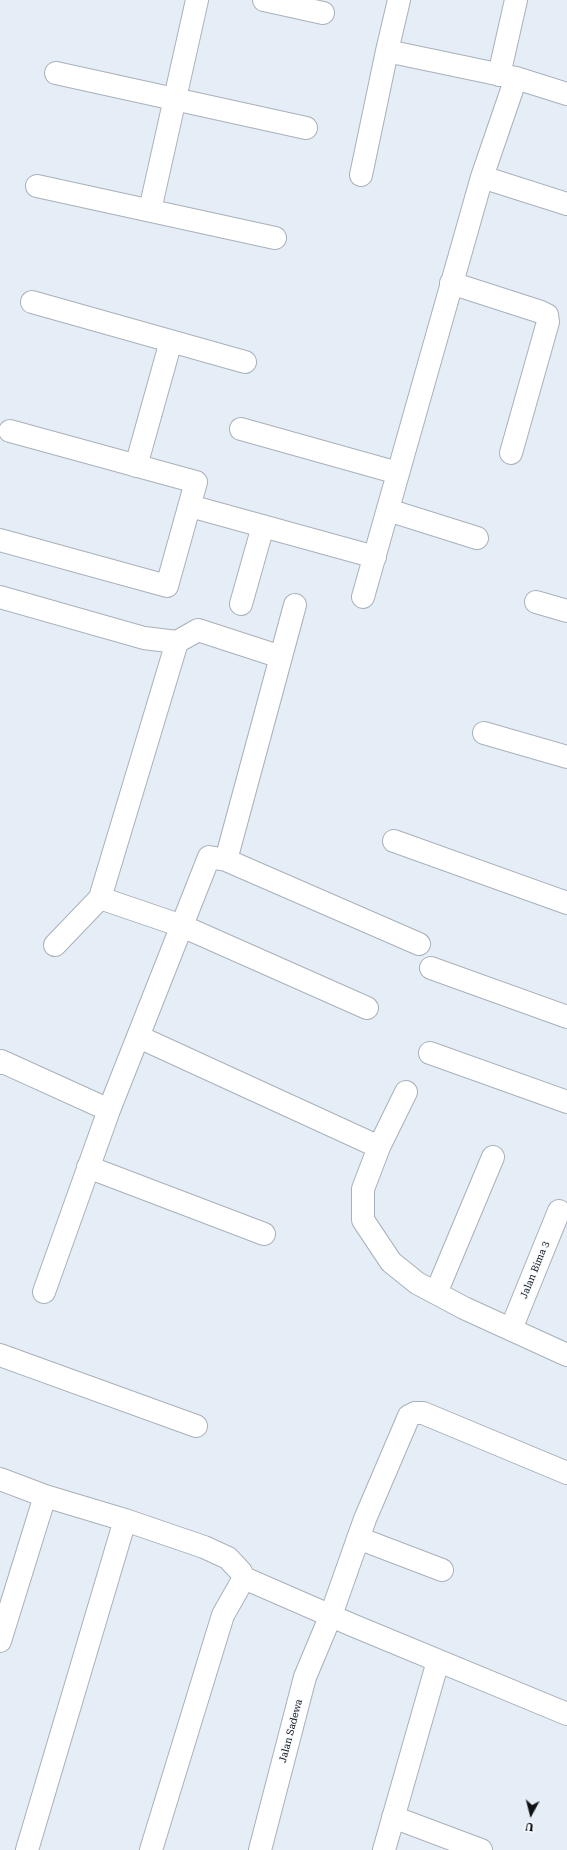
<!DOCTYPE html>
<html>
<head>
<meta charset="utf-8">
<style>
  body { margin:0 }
  #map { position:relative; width:567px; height:1850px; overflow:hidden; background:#e5edf6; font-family:"Roboto Serif",serif }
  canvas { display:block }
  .north { position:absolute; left:511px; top:1794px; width:40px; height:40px; -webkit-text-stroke:3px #f7fafe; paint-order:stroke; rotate:187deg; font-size:11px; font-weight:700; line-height:16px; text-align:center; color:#101316 }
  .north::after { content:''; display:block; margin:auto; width:14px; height:18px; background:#101316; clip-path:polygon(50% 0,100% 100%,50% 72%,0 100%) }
</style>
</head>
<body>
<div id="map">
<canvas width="567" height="1850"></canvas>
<div class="north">U</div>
</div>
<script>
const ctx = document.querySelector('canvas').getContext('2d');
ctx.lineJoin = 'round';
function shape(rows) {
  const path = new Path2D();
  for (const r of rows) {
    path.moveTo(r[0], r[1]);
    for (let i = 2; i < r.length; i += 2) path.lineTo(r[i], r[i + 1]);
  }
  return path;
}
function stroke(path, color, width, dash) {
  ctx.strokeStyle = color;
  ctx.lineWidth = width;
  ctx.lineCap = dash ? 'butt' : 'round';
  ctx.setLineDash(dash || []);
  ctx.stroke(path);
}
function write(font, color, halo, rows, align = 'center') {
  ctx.font = font + ' "Roboto Serif",serif';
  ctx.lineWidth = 3;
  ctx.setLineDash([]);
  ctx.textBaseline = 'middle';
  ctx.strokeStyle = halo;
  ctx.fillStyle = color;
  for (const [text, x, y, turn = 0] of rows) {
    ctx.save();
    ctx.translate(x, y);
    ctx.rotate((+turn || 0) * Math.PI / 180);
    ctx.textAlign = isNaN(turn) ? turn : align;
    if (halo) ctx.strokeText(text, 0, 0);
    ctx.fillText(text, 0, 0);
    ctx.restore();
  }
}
const minor = shape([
  [264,0,323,13],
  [387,51,399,0],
  [56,73,306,128],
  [499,75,516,0],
  [516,78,482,177,567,204],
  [361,175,387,51,516,78,567,94],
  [37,186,275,238],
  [150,210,197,0],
  [451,283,541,312,547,315,548,322,511,453],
  [32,302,245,362],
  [241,429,398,473],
  [136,466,171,341],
  [190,506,375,557],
  [388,510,477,538],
  [0,540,167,586,196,482,10,431],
  [0,597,144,638,177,642,198,630,281,657],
  [363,597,482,177],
  [536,602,567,611],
  [241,604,263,526],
  [484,733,567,757],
  [394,841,567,903],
  [226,860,295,605],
  [100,898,182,926,367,1008],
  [55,945,100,898,177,642],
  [431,968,567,1017],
  [139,1037,379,1147,363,1189,363,1220,391,1262,417,1283,464,1308,567,1355],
  [430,1053,567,1102],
  [0,1063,1,1061,109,1110],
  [379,1147,406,1092],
  [88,1167,264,1234],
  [44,1292,109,1110,209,857,226,860,419,944],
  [436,1293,493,1157],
  [511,1329,559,1211],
  [0,1355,196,1426],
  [0,1479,45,1496,125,1520],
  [358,1538,442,1570],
  [0,1641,45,1496],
  [393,1817,481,1850],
  [27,1850,125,1520,204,1547,228,1558,241,1572,244,1578],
  [151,1850,223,1615,244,1578,352,1625,567,1714],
  [260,1850,305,1677,331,1615,365,1519,409,1416,415,1413,423,1413,567,1473],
  [384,1850,438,1661]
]);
const streetNames = [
  ["Jalan Bima 3",535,1270,-68],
  ["Jalan Sadewa",291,1731,-75]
];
stroke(minor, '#a8b1b9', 24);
stroke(minor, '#fff', 22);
write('10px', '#101316', '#f7fafe', streetNames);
</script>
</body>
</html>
